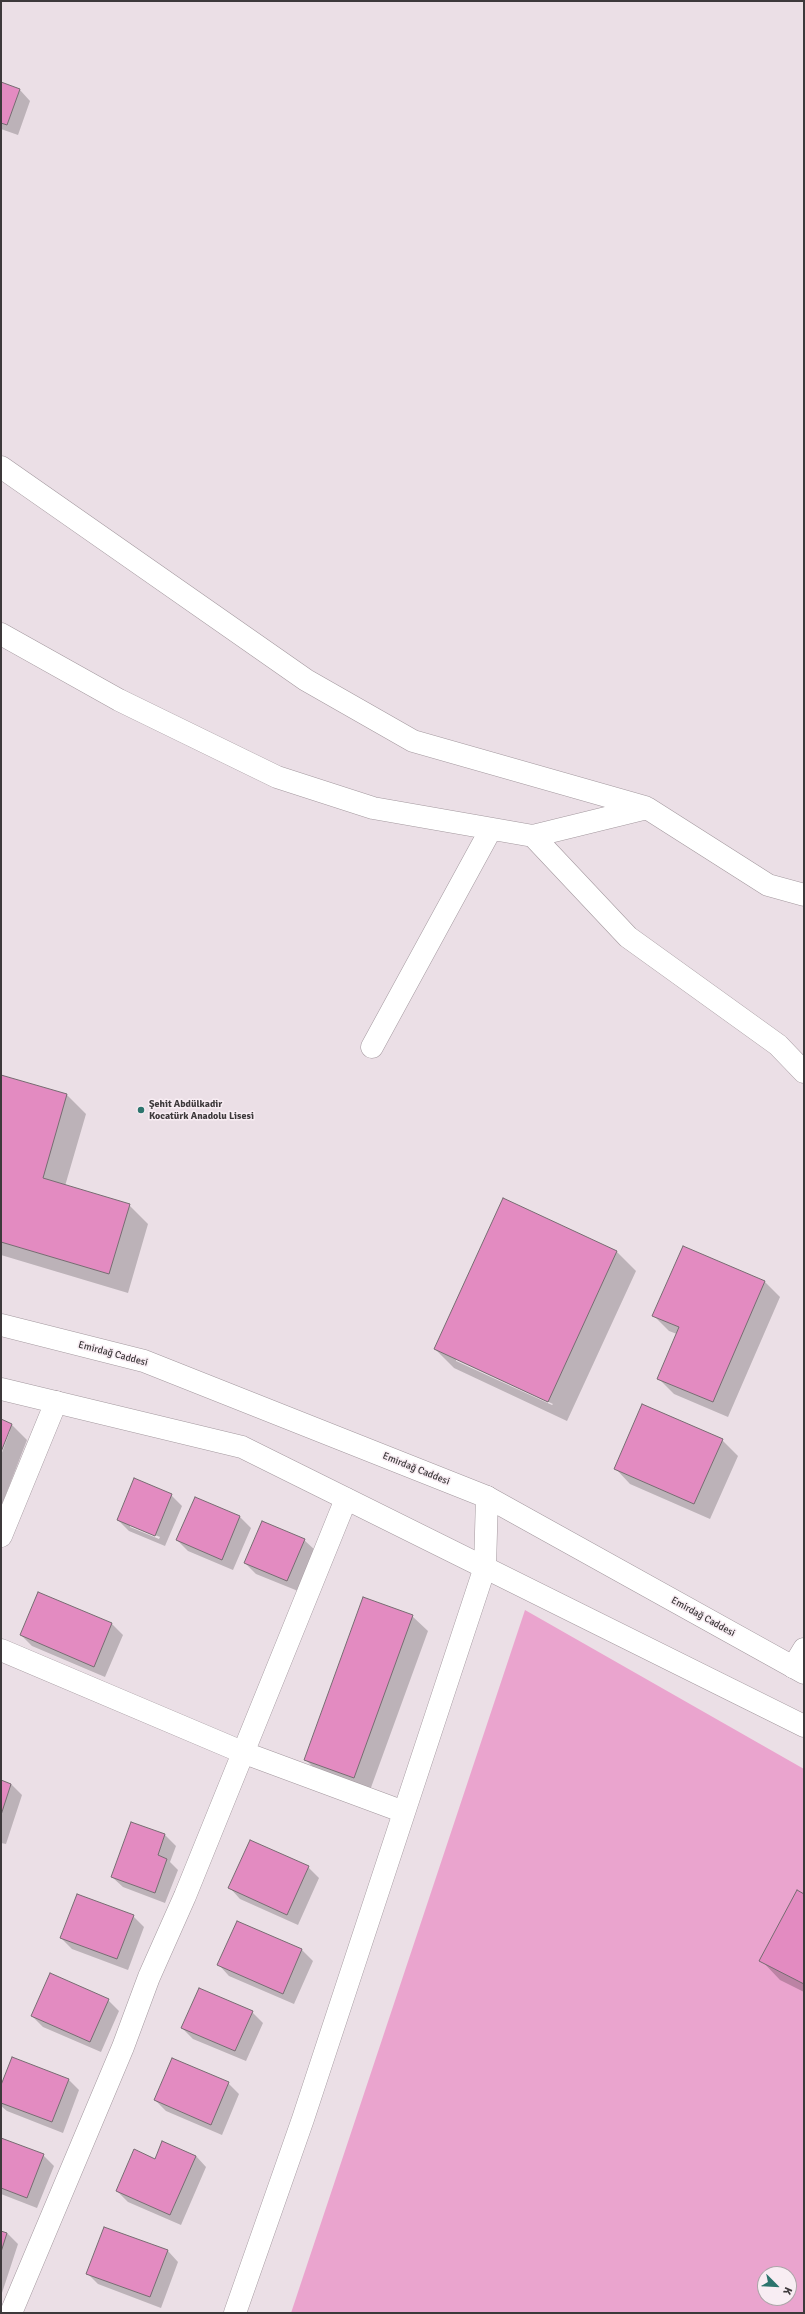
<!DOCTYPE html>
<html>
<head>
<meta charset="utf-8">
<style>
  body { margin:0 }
  #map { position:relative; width:805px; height:2314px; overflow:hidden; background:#ebdfe6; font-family:Signika,sans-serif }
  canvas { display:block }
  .frame { position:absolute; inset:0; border:2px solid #3d393b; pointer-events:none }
  .north { position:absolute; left:757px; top:2266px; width:40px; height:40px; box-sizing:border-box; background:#f8edf3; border:1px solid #ada5a9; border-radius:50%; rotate:114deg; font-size:11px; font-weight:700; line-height:16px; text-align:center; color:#3d393b }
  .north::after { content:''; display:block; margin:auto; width:14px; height:18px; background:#2c746d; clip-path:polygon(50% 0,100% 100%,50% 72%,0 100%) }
</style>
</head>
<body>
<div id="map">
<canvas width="805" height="2314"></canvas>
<div class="frame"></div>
<div class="north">K</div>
</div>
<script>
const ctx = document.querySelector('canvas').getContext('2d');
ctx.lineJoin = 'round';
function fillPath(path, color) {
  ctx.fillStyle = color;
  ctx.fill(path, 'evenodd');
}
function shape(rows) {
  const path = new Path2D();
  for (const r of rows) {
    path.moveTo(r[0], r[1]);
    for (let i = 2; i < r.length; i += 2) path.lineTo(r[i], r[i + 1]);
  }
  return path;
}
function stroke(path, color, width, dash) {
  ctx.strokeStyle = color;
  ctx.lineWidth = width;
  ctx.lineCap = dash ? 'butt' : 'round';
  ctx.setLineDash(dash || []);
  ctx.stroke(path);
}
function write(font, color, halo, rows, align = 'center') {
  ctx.font = font + ' Signika,sans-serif';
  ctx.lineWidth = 3;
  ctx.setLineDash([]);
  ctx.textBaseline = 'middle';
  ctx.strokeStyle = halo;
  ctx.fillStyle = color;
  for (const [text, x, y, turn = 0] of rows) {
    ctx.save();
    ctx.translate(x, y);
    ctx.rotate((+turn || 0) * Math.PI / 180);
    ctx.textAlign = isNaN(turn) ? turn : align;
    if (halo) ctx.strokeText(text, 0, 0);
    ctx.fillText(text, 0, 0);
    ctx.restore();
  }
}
const green = shape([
  [525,1610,804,1769,804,2313,291,2313],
  [765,2274,789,2274,789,2298,765,2298]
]);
const shadow = shape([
  [1,83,20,90,30,101,18,135,1,129],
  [1,1076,67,1095,86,1114,65,1186,129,1205,148,1224,128,1293,1,1255],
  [504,1200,617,1252,636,1271,567,1421,454,1368,435,1349],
  [456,1359,553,1404,552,1405,456,1361],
  [764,1281,780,1297,728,1417,674,1394,658,1378,677,1334,669,1331,653,1315],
  [1,1420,11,1424,27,1440,1,1507,1,1455,10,1431,8,1431,1,1449],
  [722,1440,738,1456,710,1519,630,1484,615,1468],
  [171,1495,182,1506,165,1546,129,1531,118,1520],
  [130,1525,160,1537,159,1539,130,1527],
  [195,1498,240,1517,251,1528,233,1570,188,1551,177,1540],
  [304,1540,315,1550,298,1591,256,1574,245,1563],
  [38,1593,112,1624,123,1635,105,1677,32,1646,21,1635],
  [412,1616,428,1631,369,1793,321,1775,306,1760],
  [1,1781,11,1784,22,1795,6,1844,1,1843],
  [132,1823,165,1835,176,1846,170,1862,178,1870,165,1903,123,1887,112,1877],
  [308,1867,319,1878,298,1925,240,1899,230,1888],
  [804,1896,804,1992,780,1980,761,1960],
  [133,1916,144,1927,128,1970,72,1949,61,1938],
  [237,1922,302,1950,313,1961,294,2004,229,1976,219,1965],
  [108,2000,119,2011,101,2052,43,2027,32,2016],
  [252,2012,263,2023,246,2061,193,2039,182,2028],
  [68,2079,79,2090,63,2133,7,2111,1,2106,1,2088],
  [228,2083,239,2094,222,2135,166,2111,155,2100],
  [1,2139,43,2155,54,2166,37,2208,1,2194],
  [196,2156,206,2167,181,2225,128,2202,117,2191,156,2160],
  [104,2228,168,2251,178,2262,161,2308,98,2284,87,2273],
  [1,2232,7,2233,18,2244,1,2296]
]);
const building = shape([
  [1,82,20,89,7,125,1,123,1,82],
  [1,1075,67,1094,43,1178,130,1204,109,1274,1,1242,1,1075],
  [503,1198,617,1251,548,1402,434,1349,503,1198],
  [683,1246,765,1281,713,1402,657,1379,679,1327,652,1316,683,1246],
  [642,1404,723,1439,694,1504,614,1469,642,1404],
  [1,1419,12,1424,1,1452,1,1419],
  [134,1478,172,1494,155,1536,117,1520,134,1478],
  [195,1497,240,1516,222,1560,176,1540,195,1497],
  [262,1521,305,1539,287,1581,244,1563,262,1521],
  [38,1592,112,1623,94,1667,20,1635,38,1592],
  [363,1597,413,1615,354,1778,304,1760,363,1597],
  [1,1780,11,1784,1,1815,1,1780],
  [131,1822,165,1834,158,1855,167,1859,155,1893,111,1877,131,1822],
  [250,1840,309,1866,287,1915,228,1888,250,1840],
  [797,1890,804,1894,804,1984,759,1961,797,1890],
  [77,1894,134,1915,117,1959,60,1938,77,1894],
  [237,1921,302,1949,283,1994,217,1965,237,1921],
  [50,1973,109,1999,90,2042,31,2016,50,1973],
  [199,1988,253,2011,235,2051,181,2028,199,1988],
  [12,2057,69,2079,52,2122,1,2103,1,2085,12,2057],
  [172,2058,229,2082,211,2125,154,2100,172,2058],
  [1,2138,44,2154,27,2198,1,2188,1,2138],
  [162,2141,196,2156,170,2215,116,2191,134,2149,155,2159,162,2141],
  [104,2227,168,2250,150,2297,86,2274,104,2227],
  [1,2231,7,2233,1,2252,1,2231]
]);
const minor = shape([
  [1,467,306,680,413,741,645,807],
  [1,634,119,700,277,777,373,808,533,836,647,808,768,885,804,895],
  [533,836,628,937,778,1045,804,1072],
  [372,1047,491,829],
  [1,1536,56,1402],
  [1,1650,242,1752,404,1812],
  [793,1667,804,1649],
  [11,2313,123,2047,149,1977,185,1896,346,1499],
  [235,2313,303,2119,485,1567,487,1497]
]);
const major = shape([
  [1,1325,144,1361,487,1497,804,1673],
  [1,1389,242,1447,804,1726]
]);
const markers = [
  [141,1110,4,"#2c746d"]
];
const poiNames = [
  ["Şehit Abdülkadir",149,1104],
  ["Kocatürk Anadolu Lisesi",149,1116]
];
const streetNames = [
  ["Emirdağ Caddesi",113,1354,15],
  ["Emirdağ Caddesi",416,1469,22],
  ["Emirdağ Caddesi",703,1617,29]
];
fillPath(green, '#eaa4ce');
fillPath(shadow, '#0003');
fillPath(building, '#e38bc1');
stroke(building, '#766c71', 1);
stroke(minor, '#a3989e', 23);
stroke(major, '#a3989e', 23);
stroke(minor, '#fff', 22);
stroke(major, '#fff', 22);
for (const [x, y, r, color] of markers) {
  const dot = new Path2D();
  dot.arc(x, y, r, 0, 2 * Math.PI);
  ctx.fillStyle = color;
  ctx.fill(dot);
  stroke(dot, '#f8edf3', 1.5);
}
write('bold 10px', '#3d393b', '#f8edf3', poiNames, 'left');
write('10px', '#3d393b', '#f8edf3', streetNames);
</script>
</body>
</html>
